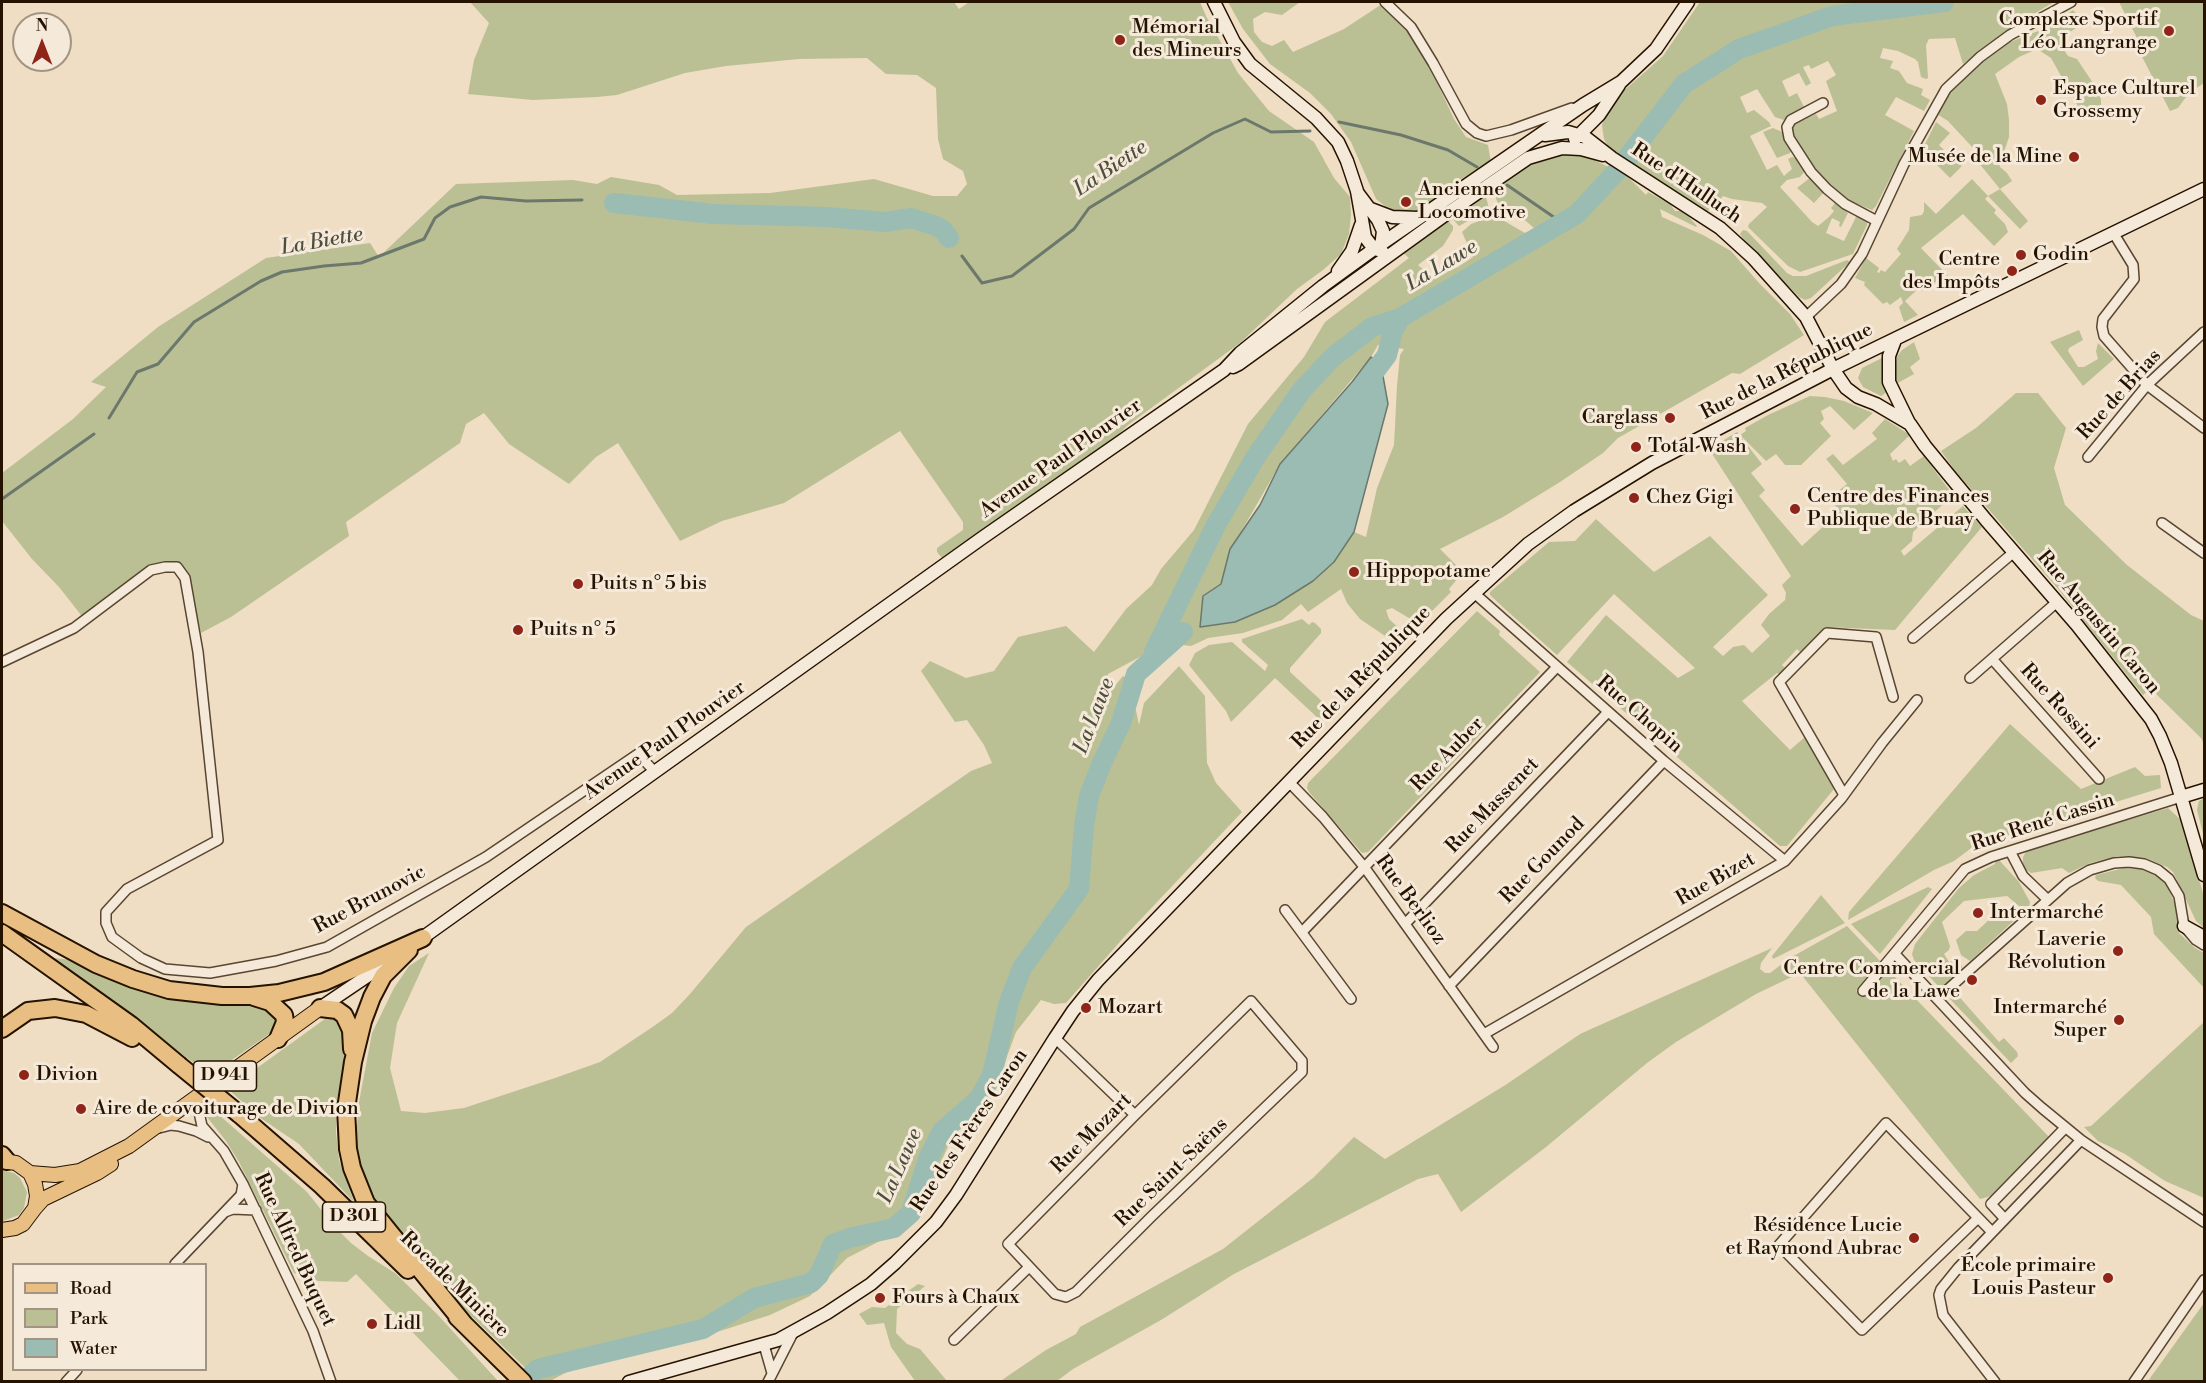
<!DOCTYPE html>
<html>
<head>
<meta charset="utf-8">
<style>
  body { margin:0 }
  #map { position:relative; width:2206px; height:1383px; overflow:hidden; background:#efddc4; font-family:"Libre Bodoni",serif }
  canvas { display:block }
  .frame { position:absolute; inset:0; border:3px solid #251300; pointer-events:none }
  .legend { position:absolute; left:12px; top:1263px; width:195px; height:108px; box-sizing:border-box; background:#f5e9d9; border:2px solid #a29382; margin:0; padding:8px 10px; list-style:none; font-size:18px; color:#251300 }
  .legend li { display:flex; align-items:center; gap:12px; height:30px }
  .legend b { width:30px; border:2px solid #a29382 }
  .north { position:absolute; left:12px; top:12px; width:60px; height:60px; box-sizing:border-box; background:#f5e9d9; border:2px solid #a29382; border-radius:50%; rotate:0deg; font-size:16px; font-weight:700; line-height:24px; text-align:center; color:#251300 }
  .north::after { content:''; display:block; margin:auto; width:21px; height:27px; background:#8f2418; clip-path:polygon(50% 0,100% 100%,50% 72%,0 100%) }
</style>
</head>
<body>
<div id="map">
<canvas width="2206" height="1383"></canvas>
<div class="frame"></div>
<ul class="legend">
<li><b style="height:8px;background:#e8be82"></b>Road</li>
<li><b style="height:16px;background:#bac094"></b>Park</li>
<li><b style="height:16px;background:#9abcb3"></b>Water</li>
</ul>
<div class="north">N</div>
</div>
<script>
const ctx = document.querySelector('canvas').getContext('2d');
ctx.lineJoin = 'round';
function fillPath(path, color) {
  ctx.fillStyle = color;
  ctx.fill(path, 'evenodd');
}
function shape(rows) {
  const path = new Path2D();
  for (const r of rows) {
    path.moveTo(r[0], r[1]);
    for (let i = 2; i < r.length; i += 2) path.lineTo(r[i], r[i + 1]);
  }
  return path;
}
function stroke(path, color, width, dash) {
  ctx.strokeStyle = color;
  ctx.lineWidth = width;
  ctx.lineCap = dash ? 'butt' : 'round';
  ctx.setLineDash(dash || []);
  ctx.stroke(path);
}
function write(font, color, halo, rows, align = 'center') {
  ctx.font = font + ' "Libre Bodoni",serif';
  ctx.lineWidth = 6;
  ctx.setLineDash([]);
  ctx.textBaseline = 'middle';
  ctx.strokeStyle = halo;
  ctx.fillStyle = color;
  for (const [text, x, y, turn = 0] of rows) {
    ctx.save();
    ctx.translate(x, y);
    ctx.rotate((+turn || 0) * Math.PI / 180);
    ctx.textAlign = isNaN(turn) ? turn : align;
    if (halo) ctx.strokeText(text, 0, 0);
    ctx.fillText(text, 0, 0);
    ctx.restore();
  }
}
const green = shape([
  [470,2,954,2,959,9,969,2,1200,2,1206,16,1238,73,1269,111,1314,142,1334,178,1350,197,1351,214,1349,234,1341,254,1323,270,1297,289,1240,343,1128,425,1114,439,942,558,937,552,937,548,963,530,963,522,900,431,784,503,722,521,680,541,618,443,596,457,569,484,509,444,484,413,466,424,460,443,346,522,349,536,231,617,201,633,185,578,177,567,151,570,85,620,59,587,32,559,2,521,2,473,73,419,106,387,91,382,158,327,266,258,370,243,379,257,456,184,573,180,597,184,611,177,659,185,677,195,770,193,874,179,933,196,957,196,967,184,963,171,943,159,938,139,936,88,917,75,886,74,867,58,799,59,726,66,685,73,617,95,597,97,533,100,468,94,474,60,489,23],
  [1228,2,1300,2,1282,15,1265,12,1253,19,1254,32,1262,42,1272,46,1284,40,1293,52,1344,29,1382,4,1407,29,1429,65,1454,119,1466,137,1488,145,1491,163,1459,180,1445,194,1417,211,1394,210,1385,206,1376,199,1351,142,1331,114,1310,93,1270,64,1243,29],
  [1700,2,2054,2,2012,27,1963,64,1955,38,1929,39,1926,45,1928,78,1926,79,1921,77,1918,62,1915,59,1898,51,1883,48,1880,58,1893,61,1890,68,1899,71,1907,83,1923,89,1921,95,1930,100,1924,111,1896,97,1885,115,1914,131,1876,206,1872,210,1850,201,1839,193,1807,160,1793,136,1793,129,1795,124,1816,114,1819,119,1837,111,1826,81,1836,75,1828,61,1811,69,1809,65,1803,67,1811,83,1806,86,1799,73,1782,81,1789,97,1797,93,1805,109,1784,120,1775,117,1757,89,1740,97,1747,113,1754,110,1769,122,1771,126,1750,136,1767,170,1777,165,1784,176,1792,169,1788,159,1792,157,1796,158,1805,171,1800,177,1787,180,1780,187,1812,222,1818,226,1829,217,1834,211,1831,208,1836,202,1848,213,1841,227,1839,226,1840,222,1832,218,1826,233,1844,241,1856,217,1859,216,1867,220,1867,225,1853,254,1800,272,1788,266,1748,227,1749,224,1767,207,1762,203,1732,199,1723,196,1719,202,1712,199,1708,212,1609,149,1604,139,1602,126,1604,116,1619,95,1663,56],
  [2119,2,2204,2,2204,83,2189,93,2178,108,2170,111,2137,47,2140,44],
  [2073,10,2080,17,2082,24,2064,36,2064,50,2068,56,2077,59,2091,80,2101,99,2101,108,2095,114,2079,108,2051,58,2037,49,2019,57,1995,74,2007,104,2009,120,2009,137,2004,152,1998,161,2000,167,2007,173,2012,181,2000,189,2028,221,2020,229,1988,196,1985,199,1996,210,1994,213,2005,224,2008,232,1994,246,1963,214,1921,248,1949,277,1937,281,1922,291,1919,288,1905,301,1918,315,1904,322,1899,307,1903,303,1901,297,1890,305,1887,302,1883,304,1864,285,1865,282,1855,278,1866,258,1879,268,1877,272,1879,273,1881,270,1885,272,1901,254,1897,249,1909,230,1910,217,1922,215,1924,211,1924,202,1936,214,1972,179,1988,196,2000,189,1978,162,1980,159,1973,148,1948,121,1937,114,1951,92,1983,60,2005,44,2051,26],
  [1936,122,1950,133,1939,145,1948,154,1955,147,1964,157,1961,167,1950,178,1922,150],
  [1773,128,1782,132,1791,150,1790,153,1777,158,1763,132],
  [1559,154,1579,155,1588,157,1621,173,1628,177,1646,195,1648,192,1670,204,1675,211,1680,211,1689,217,1697,226,1696,227,1660,209,1662,217,1703,235,1731,251,1759,283,1790,314,1804,335,1740,374,1732,373,1618,438,1603,453,1560,482,1503,517,1440,549,1463,572,1449,589,1451,592,1423,620,1409,618,1392,608,1386,610,1389,619,1403,632,1394,642,1360,619,1347,603,1341,589,1308,612,1301,604,1282,620,1243,633,1208,638,1191,646,1166,643,1108,674,1100,704,1123,676,1140,685,1133,696,1139,725,1144,703,1179,666,1205,696,1207,763,1216,783,1242,812,1125,936,1066,1003,1054,1004,1041,1000,1016,1032,995,1089,980,1111,953,1136,944,1155,928,1199,905,1228,847,1258,810,1296,770,1315,689,1341,611,1357,569,1371,550,1381,539,1381,466,1311,373,1200,362,1170,357,1153,356,1136,359,1102,372,1033,394,988,409,966,429,953,397,1023,390,1068,401,1111,425,1113,464,1108,555,1078,600,1062,654,1026,672,1013,690,994,746,927,971,771,992,763,984,745,967,720,955,722,921,671,930,661,966,678,994,671,1018,637,1066,626,1094,652,1126,609,1152,585,1161,569,1194,530,1248,424,1304,357,1325,322,1409,258,1401,251,1446,219,1453,226,1453,230,1443,246,1418,265,1433,278,1458,267,1473,257,1462,232,1471,224,1493,216,1499,218,1525,233,1535,229,1526,221,1500,208,1492,189,1529,163],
  [1378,345,1404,349,1400,355,1397,386,1394,445,1377,488,1366,537,1354,532,1334,562,1313,581,1203,596,1221,584,1230,551,1280,464,1371,357],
  [1811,177,1825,191,1814,203,1797,188],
  [1485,193,1489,209,1459,226,1450,216],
  [1743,230,1747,231,1787,273,1793,276,1806,276,1847,260,1850,262,1811,298,1805,300,1799,297,1744,240,1740,234],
  [2079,330,2083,340,2069,348,2068,351,2078,367,2084,367,2098,359,2096,351,2098,343,2114,359,2083,386,2050,342],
  [1914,342,1920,359,1910,367,1914,374,1896,384,1894,374,1897,357,1902,350],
  [1808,355,1806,368,1781,381,1778,379,1778,376,1800,365,1794,356,1799,358],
  [1882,358,1883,378,1887,392,1881,396,1863,387,1858,378,1862,368],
  [2016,393,2038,393,2066,428,2054,468,2065,505,2127,565,2191,615,2204,621,2204,744,2201,738,2151,689,2143,695,2059,590,1956,472,1941,451,1976,428],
  [1810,396,1825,397,1844,401,1873,413,1854,430,1830,406,1821,411,1824,419,1820,423,1831,436,1801,465,1785,465,1776,454,1766,461,1740,435,1746,431,1745,428,1768,415],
  [1885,419,1910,435,1890,454,1893,461,1896,459,1899,463,1905,459,1910,466,1924,456,1953,495,1913,532,1912,541,1901,551,1904,556,1963,506,1982,527,1895,630,1826,627,1803,655,1797,649,1782,665,1788,671,1783,676,1777,673,1742,701,1790,750,1806,736,1834,789,1787,846,1780,846,1567,662,1606,615,1678,678,1695,668,1614,594,1557,655,1506,610,1490,595,1490,592,1549,542,1575,541,1596,519,1654,572,1710,536,1768,595,1713,647,1723,656,1733,647,1744,645,1752,653,1770,636,1761,625,1769,614,1785,600,1786,593,1782,585,1791,576,1709,449,1737,432,1762,464,1751,473,1765,490,1759,496,1802,546,1840,511,1827,496,1833,490,1836,493,1847,484,1826,459,1833,454,1843,465,1877,439,1872,433],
  [1477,611,1500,631,1499,635,1540,672,1368,852,1362,853,1309,792,1307,788,1308,783],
  [1302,619,1309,625,1312,622,1315,623,1321,629,1321,633,1290,668,1290,672,1336,714,1334,719,1321,721,1275,678,1231,722,1226,711,1189,665,1195,653,1209,645,1232,642,1265,671,1268,665,1242,642,1242,639],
  [2010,724,2081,789,2135,767,2145,776,2160,775,2161,788,1974,846,1954,861,1934,870,1848,920,1849,912],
  [2204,798,2204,837,2197,810,2199,801],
  [2168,808,2181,820,2192,855,2204,897,2204,928,2196,921,2173,872,2167,867,2146,858,2118,856,2090,863,2069,873,2062,868,2031,873,2025,869,2023,863,2023,857,2027,850],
  [1999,860,2019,882,2030,902,2029,907,2019,906,2007,896,1964,901,1942,922,1950,946,1949,950,1944,954,1949,962,1956,960,1960,962,1962,967,1951,981,1940,988,1914,960,1912,954,1915,944,1959,888,1974,875,1995,864,1995,861],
  [2124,868,2143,869,2151,872,2167,885,2178,912,2179,933,2195,948,2204,953,2204,988,2154,934,2151,917,2121,885,2098,881,2095,878,2096,875],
  [1928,887,1932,889,1880,954,1851,924],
  [1821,895,1845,923,1773,959,1772,956],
  [2014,912,2019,916,1970,961,1961,955,1956,940,1966,931,1977,931,1991,918,2005,920],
  [1847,926,1880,961,1856,991,1864,996,1887,969,2050,1138,1991,1196,1980,1199,1800,973,1756,994,1676,1042,1647,1063,1546,1147,1461,1212,1438,1174,1418,1179,1234,1274,1161,1320,1073,1369,1057,1381,999,1382,1046,1350,1076,1334,1080,1327,1223,1249,1313,1178,1354,1137,1385,1159,1507,1084,1580,1034,1772,948,1761,963,1760,969,1765,973,1770,973,1790,958],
  [53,958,83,961,185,1000,230,1004,260,1004,277,1012,278,1028,210,1075],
  [1956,989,1955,992,1999,1042,2004,1038,2017,1052,2018,1056,2011,1063,1950,999,1950,995],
  [329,1016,342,1021,346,1048,336,1107,336,1133,339,1160,354,1202,299,1144,259,1117,228,1089],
  [2204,1022,2204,1198,2165,1181,2125,1154,2098,1141,2084,1127,2091,1126],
  [210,1107,307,1192,335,1227,351,1243,368,1256,395,1273,437,1314,498,1381,460,1381,356,1274,347,1282,318,1281,294,1273,239,1162,226,1141,203,1112],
  [2,1170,14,1173,20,1178,27,1192,24,1208,19,1215,3,1221],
  [918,1284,925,1286,897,1309,896,1333,907,1344,920,1349,947,1381,915,1381,891,1347,884,1323,867,1325,859,1314,872,1307,885,1308],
  [2204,1303,2204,1381,2148,1381]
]);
const water = shape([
  [1371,357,1381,365,1388,404,1354,532,1334,562,1313,581,1275,605,1235,622,1200,627,1203,596,1221,584,1230,549,1260,505,1280,464,1352,382,1371,357]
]);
const stream = shape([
  [1339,122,1401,135,1448,150,1477,167],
  [1507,185,1561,222],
  [962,256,982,283,1012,276,1074,229,1089,208,1213,133,1245,119,1271,132,1310,131],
  [109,418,137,372,158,364,194,322,261,281,282,272,324,266,361,263,424,239,435,218,450,207,481,197,526,201,582,200],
  [2,499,94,434]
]);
const river = shape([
  [614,203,713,214,828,217,885,222,911,218,936,226,943,230,949,238],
  [1364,386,1387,355,1393,331,1400,318,1577,214,1616,172,1684,84,1739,49,1832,16,1944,2],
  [1154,652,1216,525,1255,458,1302,390,1333,357,1372,327,1400,318],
  [523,1382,538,1369,703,1329,754,1298,811,1283,819,1275,833,1244,853,1237,894,1228,911,1213,928,1159,942,1131,979,1099,992,1075,1009,1002,1022,968,1079,889,1084,826,1089,796,1101,765,1121,723,1136,674,1183,632]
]);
const street = shape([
  [1385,2,1411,27,1433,63,1466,124,1477,133,1486,136,1511,130,1572,108],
  [1823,103,1791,120,1787,127,1789,138,1811,172,1827,189,1845,204,1877,221],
  [2114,234,2133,265,2134,279,2103,319,2102,327,2104,336,2147,385,2204,428],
  [1806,317,1841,284,1862,254,1904,164,1946,89,1980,57,2010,35,2071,2],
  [2088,457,2147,385,2204,332],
  [2162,523,2204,553],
  [1473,592,1664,761,1785,861],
  [1913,638,2014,552],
  [1993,660,2099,779],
  [2,662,74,628,151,570,165,567,177,567,185,578,198,652,218,840,127,889,106,912,106,923,112,937,141,958,165,969,210,973,276,961,327,947,486,857,638,754,655,772],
  [1970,678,2057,602],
  [1289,782,1323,817,1365,868,1493,1047],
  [1844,795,1779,682,1827,633,1876,637,1893,697],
  [2010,851,2023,876,2048,900],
  [1285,910,1351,999],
  [1405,924,1608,712],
  [1302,932,1557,667],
  [1895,954,2025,1093,2042,1108,2081,1140,2204,1222],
  [1449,986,1664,761],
  [1863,991,1965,869,1991,857,2181,797],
  [1937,999,2067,883,2090,870,2114,863,2129,862,2144,864,2158,870,2169,879,2179,896,2184,926,2196,940,2204,945],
  [1251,1001,1302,1061,1302,1072,1152,1216,1076,1292,1066,1297,1055,1294,1008,1244,1135,1115,1251,1001],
  [1484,1034,1785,861,1841,799,1882,743,1917,700],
  [1055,1038,1135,1115],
  [198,1095,197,1103,202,1126,224,1151,243,1184,313,1331,331,1382],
  [159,1128,171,1125,179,1126,196,1131,208,1137],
  [225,1212,233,1209,256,1210],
  [1978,1218,1862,1330,1779,1245,1886,1123,1992,1232],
  [2004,1218,1991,1204,2065,1128],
  [175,1264,241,1195,243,1184],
  [954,1340,1029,1267],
  [764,1345,772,1373],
  [66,1382,77,1370],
  [768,1382,793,1333],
  [1995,1382,1943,1315,1939,1295,1941,1289,1958,1268,2081,1140],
  [2134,1382,2204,1280]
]);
const secondary = shape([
  [1214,2,1234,42,1250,64,1316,118,1338,142,1347,161,1357,191,1365,237,1374,249,1382,251],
  [1545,135,1568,132,1585,137,1612,158,1720,228,1753,258,1806,317,1833,369,1846,388,1858,397,1876,404,1910,424,1925,446,1986,520,2077,625,2151,719,2160,736,2171,763,2204,875],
  [1575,139,1599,115,1619,85],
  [1357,192,1378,220,1383,231,1381,247],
  [1371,209,1392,217,1418,218],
  [1338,271,1352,251,1361,225],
  [1895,340,1889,356,1889,382,1909,423],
  [1233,367,1239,364,1445,215,1528,158,1562,148,1581,149,1603,155],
  [2181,797,2204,790],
  [2184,926,2204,937],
  [418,941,982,538,1224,370,1240,353,1323,286,1374,249,1583,105,1621,82,1656,49,1688,2],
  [320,1008,394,958],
  [629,1382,778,1340,827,1313,871,1284,895,1263,936,1222,956,1195,1055,1038,1073,1011,1098,980,1446,619,1528,544,1574,511,1652,463,1833,369,2204,189]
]);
const primary = shape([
  [2,1161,16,1163,30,1173,35,1184,37,1196,35,1208,23,1224,15,1228,2,1230],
  [30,1173,55,1175,80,1171,129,1146,320,1008],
  [35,1208,43,1199,97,1173,111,1164]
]);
const highway = shape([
  [2,913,96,964,133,979,169,990,222,996,250,996,279,993,324,982,423,938],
  [2,933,131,1025,179,1065],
  [409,950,383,976,372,997,363,1021,353,1062,346,1109,348,1149,352,1168,366,1203,465,1325],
  [254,997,270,1002,284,1015,285,1022,278,1039],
  [320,1008,337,1010,344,1015,351,1030,352,1049],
  [2,1029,28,1011,55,1008,86,1014,132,1038],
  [239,1114,322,1186,408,1270],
  [2,1155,7,1161],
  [457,1317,523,1382]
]);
const highwayBridge = shape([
  [179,1065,239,1114]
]);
const markers = [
  [2169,31,6,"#8f2418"],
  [1120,40,6,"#8f2418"],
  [2041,100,6,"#8f2418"],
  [2074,157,6,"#8f2418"],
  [1406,202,6,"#8f2418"],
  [2021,255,6,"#8f2418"],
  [2012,271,6,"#8f2418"],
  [1670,418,6,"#8f2418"],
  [1636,447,6,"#8f2418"],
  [1634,498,6,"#8f2418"],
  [1795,509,6,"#8f2418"],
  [1354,572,6,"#8f2418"],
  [578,584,6,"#8f2418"],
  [518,630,6,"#8f2418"],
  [1978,913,6,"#8f2418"],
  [2118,951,6,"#8f2418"],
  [1972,980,6,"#8f2418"],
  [1086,1008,6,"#8f2418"],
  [2119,1020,6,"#8f2418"],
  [24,1075,6,"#8f2418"],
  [81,1109,6,"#8f2418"],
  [1914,1238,6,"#8f2418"],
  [2108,1278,6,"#8f2418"],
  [880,1298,6,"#8f2418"],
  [372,1324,6,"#8f2418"]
];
const shields = [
  [225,1076,63],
  [354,1217,63]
];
const shieldNames = [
  ["D 941",225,1076],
  ["D 301",354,1217]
];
const poiNames = [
  ["Complexe Sportif",2157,20,"right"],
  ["Léo Langrange",2157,43,"right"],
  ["Mémorial",1132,28],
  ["des Mineurs",1132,51],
  ["Espace Culturel",2053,89],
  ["Grossemy",2053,112],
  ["Musée de la Mine",2062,157,"right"],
  ["Ancienne",1418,190],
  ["Locomotive",1418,213],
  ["Godin",2033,255],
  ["Centre",2000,260,"right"],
  ["des Impôts",2000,283,"right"],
  ["Carglass",1658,418,"right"],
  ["Total Wash",1648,447],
  ["Centre des Finances",1807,497],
  ["Publique de Bruay",1807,520],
  ["Chez Gigi",1646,498],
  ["Hippopotame",1366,572],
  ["Puits n° 5 bis",590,584],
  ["Puits n° 5",530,630],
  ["Intermarché",1990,913],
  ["Laverie",2106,940,"right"],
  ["Révolution",2106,963,"right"],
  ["Centre Commercial",1960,969,"right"],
  ["de la Lawe",1960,992,"right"],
  ["Mozart",1098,1008],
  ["Intermarché",2107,1008,"right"],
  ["Super",2107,1031,"right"],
  ["Divion",36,1075],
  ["Aire de covoiturage de Divion",93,1109],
  ["Résidence Lucie",1902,1226,"right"],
  ["et Raymond Aubrac",1902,1249,"right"],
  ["École primaire",2096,1266,"right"],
  ["Louis Pasteur",2096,1289,"right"],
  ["Fours à Chaux",892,1298],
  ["Lidl",384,1324]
];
const streetNames = [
  ["Rue d'Hulluch",1686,184,34],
  ["Rue de la République",1787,372,-27],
  ["Rue de Brias",2120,395,-48],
  ["Avenue Paul Plouvier",1061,459,-35],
  ["Rue Augustin Caron",2098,623,50],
  ["Rue de la République",1362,678,-46],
  ["Rue Rossini",2059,707,48],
  ["Rue Chopin",1639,715,41],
  ["Avenue Paul Plouvier",665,741,-35],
  ["Rue Auber",1448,755,-46],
  ["Rue Massenet",1493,806,-46],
  ["Rue René Cassin",2043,823,-18],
  ["Rue Gounod",1543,861,-46],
  ["Rue Bizet",1716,880,-30],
  ["Rue Brunovic",370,900,-28],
  ["Rue Berlioz",1410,900,54],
  ["Rue des Frères Caron",970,1131,-56],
  ["Rue Mozart",1092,1134,-45],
  ["Rue Saint-Saëns",1172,1173,-44],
  ["Rue Alfred Buquet",294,1250,65],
  ["Rocade Minière",454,1285,44]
];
const waterNames = [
  ["La Biette",1111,169,-34],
  ["La Biette",322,242,-10],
  ["La Lawe",1442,266,-31],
  ["La Lawe",1095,716,-69],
  ["La Lawe",901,1166,-66]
];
fillPath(green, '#bac094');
fillPath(water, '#9abcb3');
stroke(water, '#6b786b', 1.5);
stroke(stream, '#6b786b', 3);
stroke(river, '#9abcb3', 20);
stroke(street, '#584631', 12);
stroke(secondary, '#251300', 15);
stroke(primary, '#251300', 16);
stroke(highway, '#251300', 20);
stroke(street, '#f5e9d9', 9);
stroke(secondary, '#f5e9d9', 12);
stroke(primary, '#e8be82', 14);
stroke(highway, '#e8be82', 16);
stroke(highwayBridge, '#251300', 20, []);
stroke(highwayBridge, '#e8be82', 16);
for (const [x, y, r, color] of markers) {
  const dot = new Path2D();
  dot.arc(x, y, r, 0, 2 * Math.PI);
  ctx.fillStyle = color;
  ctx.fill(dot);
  stroke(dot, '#f5e9d9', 2);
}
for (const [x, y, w] of shields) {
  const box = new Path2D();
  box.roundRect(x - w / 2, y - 15, w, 30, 4.5);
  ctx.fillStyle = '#f5e9d9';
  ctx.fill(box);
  stroke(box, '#251300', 1.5);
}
write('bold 18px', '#251300', null, shieldNames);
write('20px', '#251300', '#f5e9d9', poiNames, 'left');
write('20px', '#251300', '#f5e9d9', streetNames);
write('italic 21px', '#4e4e3f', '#f5e9d9', waterNames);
</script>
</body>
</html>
